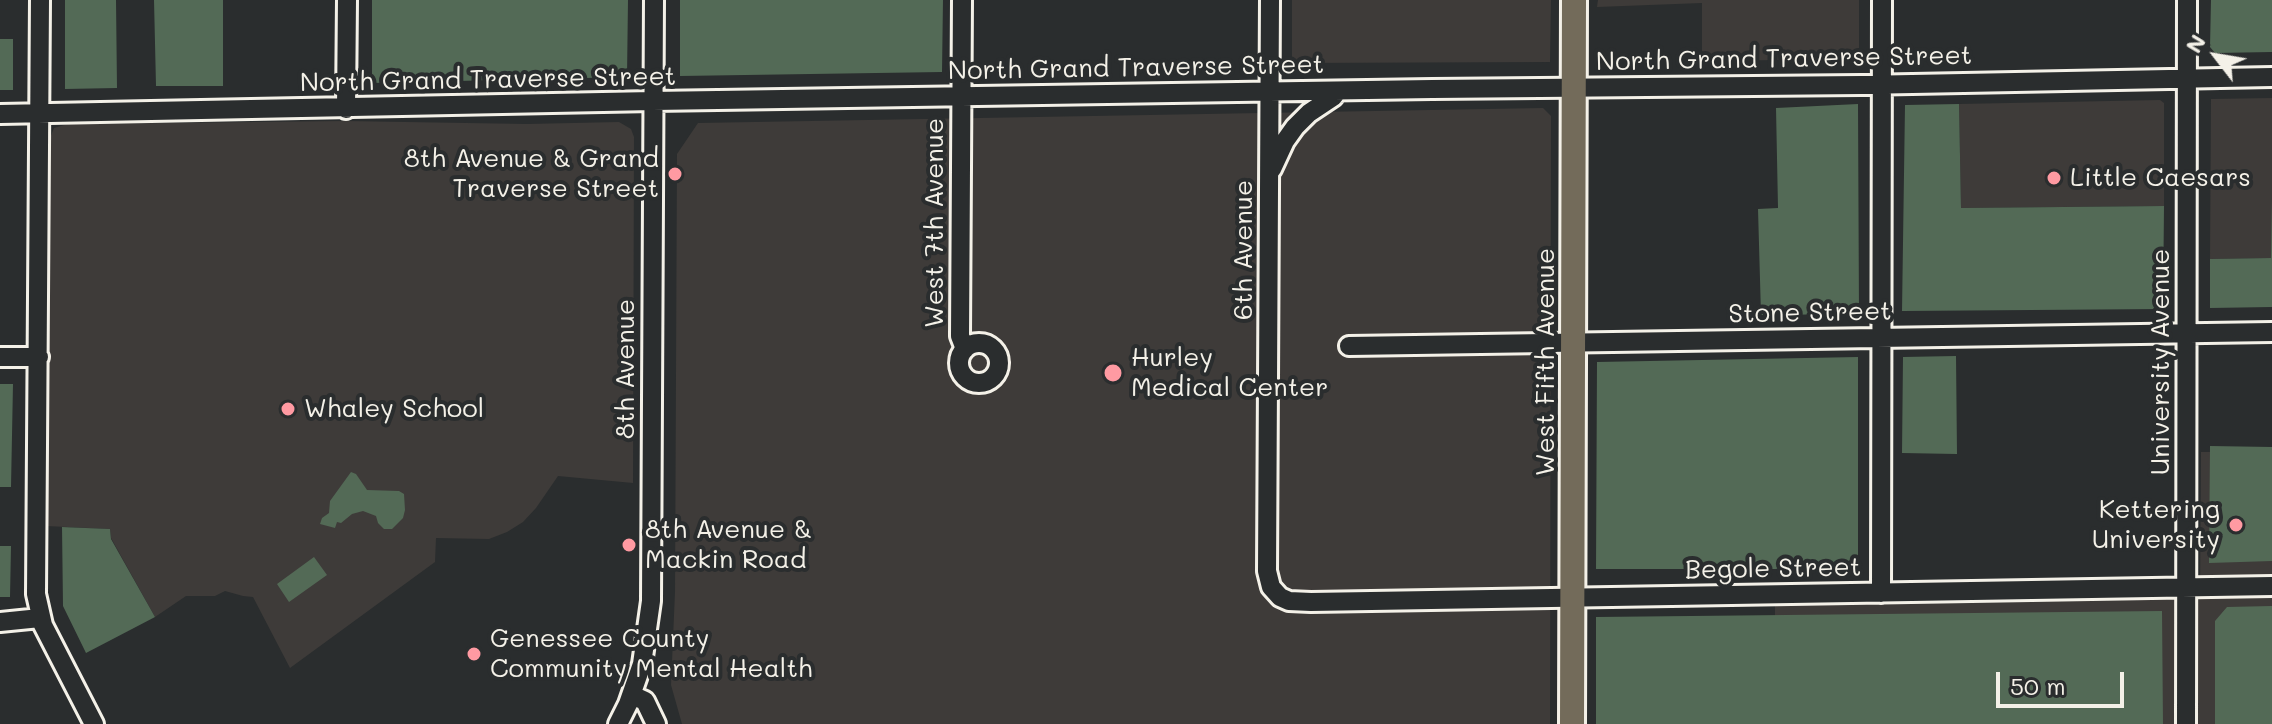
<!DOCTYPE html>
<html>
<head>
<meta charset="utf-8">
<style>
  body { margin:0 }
  #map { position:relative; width:2272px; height:724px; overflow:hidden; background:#2a2d2e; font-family:Mali,sans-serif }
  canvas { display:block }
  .north { position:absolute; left:2176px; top:16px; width:80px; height:80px; -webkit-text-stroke:6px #2a2d2e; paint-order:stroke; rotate:301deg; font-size:22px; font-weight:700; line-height:32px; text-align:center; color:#f4f1e8 }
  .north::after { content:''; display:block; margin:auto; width:28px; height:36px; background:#f4f1e8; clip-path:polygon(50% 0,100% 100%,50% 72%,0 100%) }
  .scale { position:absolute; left:1996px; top:672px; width:128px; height:36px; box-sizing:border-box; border:4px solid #f4f1e8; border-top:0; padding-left:10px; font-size:24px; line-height:28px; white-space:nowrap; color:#f4f1e8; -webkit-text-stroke:6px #2a2d2e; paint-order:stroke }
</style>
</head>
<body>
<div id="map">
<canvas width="2272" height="724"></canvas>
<div class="north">N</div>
<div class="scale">50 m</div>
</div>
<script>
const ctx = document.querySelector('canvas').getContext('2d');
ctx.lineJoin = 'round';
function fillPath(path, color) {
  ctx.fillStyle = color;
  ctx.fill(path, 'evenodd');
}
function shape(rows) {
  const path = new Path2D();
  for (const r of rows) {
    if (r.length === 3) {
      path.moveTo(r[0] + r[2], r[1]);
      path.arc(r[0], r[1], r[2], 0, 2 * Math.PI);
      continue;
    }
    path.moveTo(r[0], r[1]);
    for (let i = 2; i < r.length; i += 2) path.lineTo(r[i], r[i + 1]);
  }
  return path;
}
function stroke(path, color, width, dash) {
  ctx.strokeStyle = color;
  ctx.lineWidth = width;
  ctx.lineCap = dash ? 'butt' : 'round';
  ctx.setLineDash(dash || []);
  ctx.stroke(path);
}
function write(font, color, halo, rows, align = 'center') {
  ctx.font = font + ' Mali,sans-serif';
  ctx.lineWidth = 8;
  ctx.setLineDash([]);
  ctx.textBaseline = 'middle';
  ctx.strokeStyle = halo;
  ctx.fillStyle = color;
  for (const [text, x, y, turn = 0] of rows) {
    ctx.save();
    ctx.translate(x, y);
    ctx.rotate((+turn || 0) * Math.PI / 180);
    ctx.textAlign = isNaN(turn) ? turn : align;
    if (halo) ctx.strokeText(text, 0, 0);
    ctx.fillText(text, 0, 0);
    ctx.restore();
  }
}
const built = shape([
  [1292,0,1551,0,1550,62,1292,63],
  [1598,0,1859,0,1859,59,1702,61,1702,3,1597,7],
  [2272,98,2272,258,2210,259,2211,99],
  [2160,100,2164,103,2164,206,1961,208,1959,104],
  [1543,108,1551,116,1550,724,682,724,671,685,675,592,677,154,698,123],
  [345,121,527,124,619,122,631,129,634,137,633,483,558,476,536,508,523,522,507,532,489,539,436,538,435,562,290,668,253,597,243,596,225,591,215,596,186,596,155,617,111,538,110,529,46,526,50,138,54,128,68,124],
  [2201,452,2272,452,2272,724,1870,724,1775,721,1775,603,2200,598]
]);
const green = shape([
  [65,0,116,0,117,88,65,89],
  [154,0,223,0,223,86,156,86],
  [372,0,628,0,627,77,372,83],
  [680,0,943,0,942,72,680,76],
  [2211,0,2272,0,2272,52,2215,53,2210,47],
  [0,39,13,39,13,90,0,90],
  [1858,104,1859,314,1761,315,1758,209,1778,208,1776,108],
  [1959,104,1961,208,2164,206,2163,309,1902,311,1905,105],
  [2272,198,2272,307,2210,308,2210,259,2271,258],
  [1956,356,1957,454,1902,453,1903,357],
  [1858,357,1858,569,1596,569,1597,362],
  [0,384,13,384,11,487,0,487],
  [2210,446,2272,447,2272,561,2209,563],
  [351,472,356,474,367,490,399,491,404,494,405,510,403,518,392,529,384,529,378,523,376,516,363,511,352,514,341,523,337,522,335,528,320,524,322,518,329,513,330,501],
  [62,527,110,529,111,539,155,617,86,653,63,606],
  [0,546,11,546,10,597,0,597],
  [314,557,327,575,289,602,277,584],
  [2272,606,2272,724,2215,724,2215,621,2227,607],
  [2162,611,2163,724,1596,724,1596,617]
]);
const minor = shape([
  [40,0,36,594,43,625,94,724],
  [962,0,960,336,965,349],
  [1270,0,1267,571,1271,587,1280,597,1289,601,1311,602,2272,586],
  [346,109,347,0],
  [0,114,653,101,1432,89,1861,85,2272,77],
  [1272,169,1285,141,1295,127,1309,113,1333,97,1338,91],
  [979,363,20],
  [1349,346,2272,332],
  [0,357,39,357],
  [1881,593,1882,0],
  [0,622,40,618],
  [632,695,645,701,656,724],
  [618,724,628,704,642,664,651,601,654,0],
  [2186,724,2187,0]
]);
const major = shape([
  [1572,724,1574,0]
]);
const markers = [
  [675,174,8,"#ff9aa2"],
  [2054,178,8,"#ff9aa2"],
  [1113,373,10,"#ff9aa2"],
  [288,409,8,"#ff9aa2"],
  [2236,525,8,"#ff9aa2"],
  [629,545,8,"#ff9aa2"],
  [474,654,8,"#ff9aa2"]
];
const streetNames = [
  ["North Grand Traverse Street",1784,59,-1],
  ["North Grand Traverse Street",1136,68,-1],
  ["North Grand Traverse Street",488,80,-1],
  ["West 7th Avenue",935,223,-90],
  ["6th Avenue",1244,250,-90],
  ["Stone Street",1810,313,-1],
  ["West Fifth Avenue",1546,362,-90],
  ["University Avenue",2161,362,-90],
  ["8th Avenue",626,369,-90],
  ["Begole Street",1773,569,-1]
];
const poiNames = [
  ["8th Avenue & Grand",659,159,"right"],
  ["Traverse Street",659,189,"right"],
  ["Little Caesars",2070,178],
  ["Hurley",1131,358],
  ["Medical Center",1131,388],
  ["Whaley School",304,409],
  ["Kettering",2220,510,"right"],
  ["University",2220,540,"right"],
  ["8th Avenue &",645,530],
  ["Mackin Road",645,560],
  ["Genessee County",490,639],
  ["Community Mental Health",490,669]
];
fillPath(built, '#3e3b39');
fillPath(green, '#536a56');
stroke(minor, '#f4f1e8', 24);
stroke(major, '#f4f1e8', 30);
stroke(minor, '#2a2d2e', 18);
stroke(major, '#736b5a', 24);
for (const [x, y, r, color] of markers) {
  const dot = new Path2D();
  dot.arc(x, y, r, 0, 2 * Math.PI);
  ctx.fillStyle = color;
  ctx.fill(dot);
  stroke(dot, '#2a2d2e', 3);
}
write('26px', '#f4f1e8', '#2a2d2e', streetNames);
write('26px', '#f4f1e8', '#2a2d2e', poiNames, 'left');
</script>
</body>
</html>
